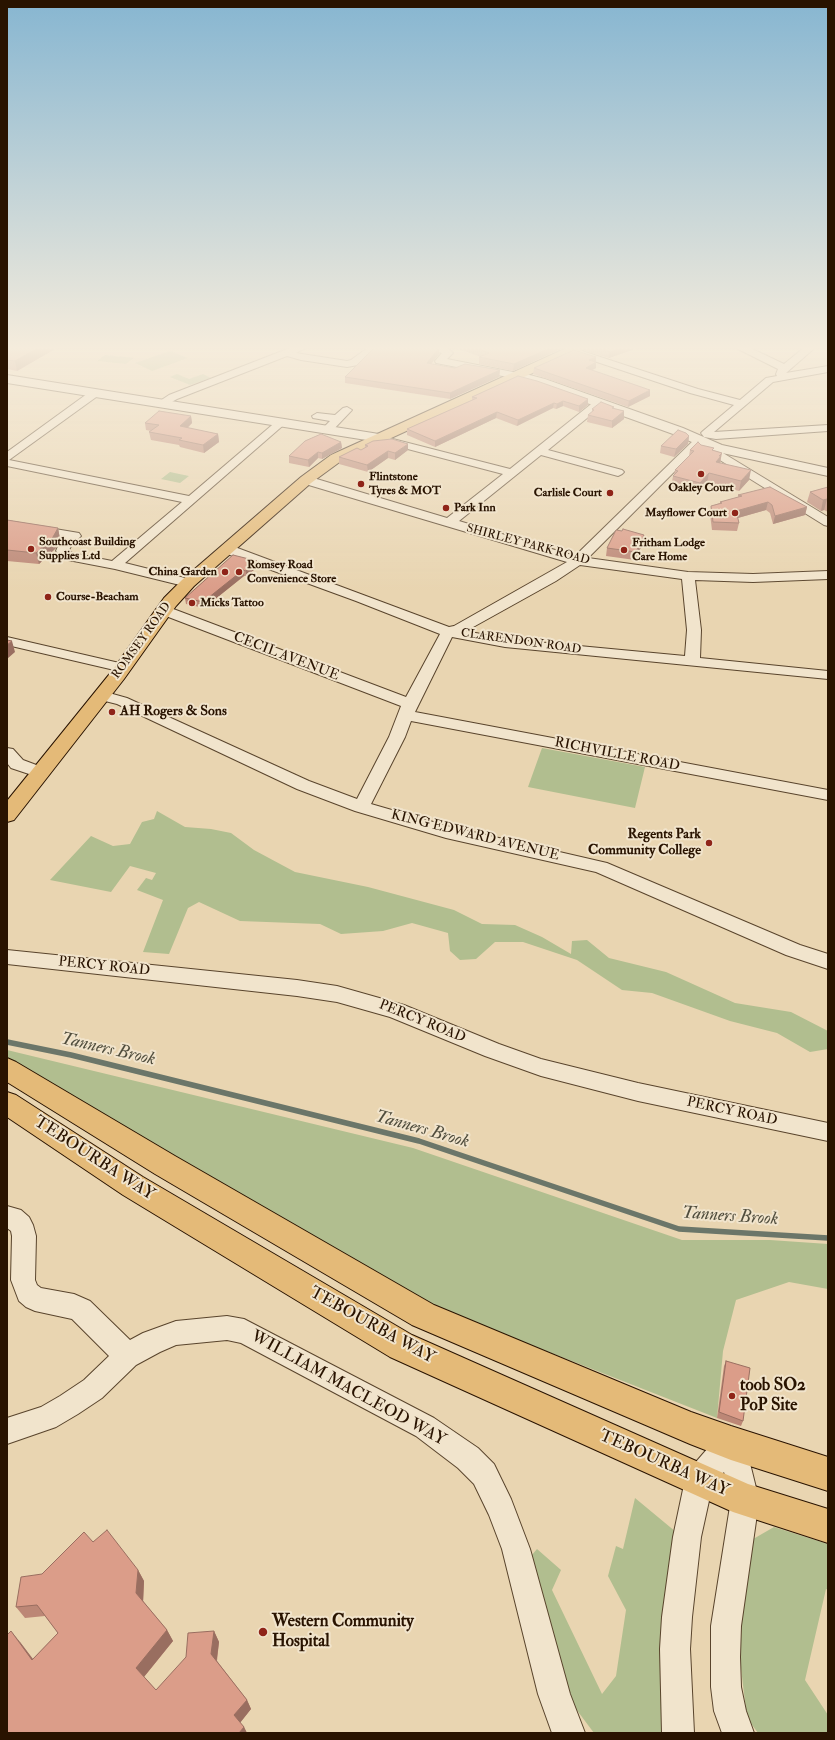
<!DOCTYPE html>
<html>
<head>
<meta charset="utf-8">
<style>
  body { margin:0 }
  #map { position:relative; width:835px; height:1740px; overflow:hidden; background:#e9d5b1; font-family:"IM FELL Double Pica",serif }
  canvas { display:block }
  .frame { position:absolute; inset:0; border:8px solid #291300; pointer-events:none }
</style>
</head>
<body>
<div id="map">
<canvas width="835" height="1740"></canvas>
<div class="frame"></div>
</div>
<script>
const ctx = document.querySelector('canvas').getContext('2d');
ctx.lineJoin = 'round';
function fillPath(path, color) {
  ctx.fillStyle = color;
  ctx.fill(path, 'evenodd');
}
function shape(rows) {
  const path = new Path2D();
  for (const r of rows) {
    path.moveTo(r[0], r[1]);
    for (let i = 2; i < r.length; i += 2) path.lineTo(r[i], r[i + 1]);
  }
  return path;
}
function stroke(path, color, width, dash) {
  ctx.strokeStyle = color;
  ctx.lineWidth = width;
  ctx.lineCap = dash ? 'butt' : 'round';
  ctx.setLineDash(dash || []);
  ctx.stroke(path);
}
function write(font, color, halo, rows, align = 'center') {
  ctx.font = font + ' "IM FELL Double Pica",serif';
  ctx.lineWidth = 4;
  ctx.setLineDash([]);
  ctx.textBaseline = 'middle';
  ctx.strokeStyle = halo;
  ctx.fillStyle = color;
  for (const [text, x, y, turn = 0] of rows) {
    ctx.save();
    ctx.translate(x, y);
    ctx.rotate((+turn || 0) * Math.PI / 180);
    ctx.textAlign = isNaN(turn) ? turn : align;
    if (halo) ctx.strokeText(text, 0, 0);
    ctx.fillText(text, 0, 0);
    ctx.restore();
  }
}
const green = shape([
  [170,351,188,358,152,371,135,363],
  [105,355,134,358,126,364,97,361],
  [177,374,189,379,203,374,211,378,190,385,170,377],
  [170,472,189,476,180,483,161,479],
  [542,748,645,767,635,808,528,787],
  [157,811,185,827,211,829,231,833,254,850,295,872,368,887,454,910,482,924,515,925,542,937,571,954,572,941,587,940,609,958,666,972,735,1003,791,1012,828,1031,828,1049,810,1052,777,1033,730,1021,652,993,622,990,577,960,523,942,495,942,476,959,460,960,450,951,448,933,412,923,383,931,341,934,320,924,240,921,199,902,188,908,169,954,143,952,163,900,137,890,146,878,152,880,156,873,130,866,111,892,50,880,91,836,113,846,130,844,142,822,154,819],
  [7,1050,413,1148,682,1240,770,1240,828,1244,828,1289,789,1282,736,1300,723,1351,717,1418,429,1305,7,1058],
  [635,1498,676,1532,663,1733,594,1733,573,1705,531,1556,537,1549,561,1570,552,1590,602,1694,616,1676,626,1610,608,1576,616,1546,623,1549],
  [774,1527,828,1544,828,1590,826,1589,805,1680,828,1715,828,1733,758,1733,747,1718,740,1660,743,1599,748,1542]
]);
const stream = shape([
  [7,1042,71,1055,419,1141,679,1229,828,1238]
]);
const minor = shape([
  [295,346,309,346,296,353,302,354,347,361,351,360,370,346,381,346,358,365,347,367,301,360,287,356,177,399,166,405,158,405,157,403,169,395,295,346],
  [420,346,438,346,449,349,453,353,447,359,518,373,523,376,518,379,436,363,435,361,442,353,422,348,420,346],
  [732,346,746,346,784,364,806,346,817,346,786,373,828,366,828,372,773,382,714,432,828,425,828,431,716,439,704,437,701,433,703,431,734,405,690,393,570,353,568,351,573,348,576,349,698,389,740,400,766,378,777,376,776,374,778,369,732,346],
  [95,390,100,393,99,395,9,460,189,496,278,420,286,420,287,422,125,563,193,580,195,583,193,586,188,587,115,569,63,559,56,551,60,541,64,538,7,529,7,521,79,533,81,536,71,546,69,550,72,553,112,561,182,502,7,466,7,452,91,391,95,390],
  [599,400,603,401,604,403,603,405,548,450,622,470,624,472,622,474,618,476,541,455,459,521,575,556,696,438,704,438,706,440,588,558,688,572,753,574,828,571,828,579,753,582,695,580,701,630,700,658,828,671,828,679,505,647,452,637,415,712,828,790,828,800,411,721,405,737,371,804,447,826,607,863,800,945,828,954,828,969,786,955,596,872,446,838,355,811,297,789,117,704,97,699,94,696,97,693,102,691,127,698,309,781,357,799,389,737,401,706,158,613,156,610,158,607,163,606,168,607,406,697,440,634,356,601,222,552,221,549,222,546,227,545,232,546,449,627,454,626,567,562,302,483,300,480,302,477,310,477,447,518,503,474,381,442,379,440,381,438,385,437,510,469,595,401,599,400],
  [580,565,682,579,687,630,685,656,505,639,466,631,556,581,580,565],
  [347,407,352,410,332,431,328,432,322,429,330,421,313,418,312,416,317,413,335,415,343,408,347,407],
  [718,445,724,448,722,451,723,453,828,517,828,526,824,525,715,457,710,451,714,446,718,445],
  [7,637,128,665,130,668,128,671,123,672,7,645,7,637],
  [7,748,13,749,23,760,47,769,49,773,47,777,41,778,11,768,7,763,7,748],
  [7,950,297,980,337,986,404,1005,499,1044,541,1059,638,1083,828,1123,828,1141,638,1101,541,1076,485,1056,390,1017,337,1002,297,996,7,964,7,950],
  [7,1206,21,1210,29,1217,33,1225,36,1236,35,1280,37,1285,41,1288,74,1294,90,1301,130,1340,143,1333,176,1321,227,1316,244,1319,434,1418,478,1448,494,1464,511,1499,530,1549,570,1694,585,1733,552,1733,538,1694,502,1549,489,1515,474,1484,458,1468,416,1436,241,1343,227,1340,176,1345,160,1352,136,1365,102,1398,78,1414,56,1427,7,1444,7,1418,41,1407,60,1396,84,1380,109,1356,72,1319,35,1311,26,1307,19,1301,11,1280,12,1236,11,1231,7,1228,7,1206],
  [731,1429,741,1433,745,1443,759,1500,741,1626,740,1657,741,1687,746,1711,754,1733,722,1733,714,1711,711,1687,711,1626,731,1500,724,1472,712,1487,701,1537,692,1617,690,1649,694,1733,662,1733,660,1649,662,1617,673,1537,685,1480,689,1470,721,1433,731,1429]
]);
const tertiary = shape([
  [518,372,545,379,683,428,722,445,828,468,828,476,713,451,673,434,537,385,514,379,512,376,514,373,518,372],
  [7,375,379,434,384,435,386,438,384,441,379,442,7,383,7,375]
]);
const primary = shape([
  [571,346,587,346,585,349,341,461,311,483,194,586,176,606,124,679,14,820,7,822,7,801,112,671,164,598,182,580,301,477,331,455,571,346],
  [7,1058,16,1062,175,1156,434,1305,691,1412,731,1426,828,1457,828,1491,731,1460,690,1444,412,1325,155,1174,7,1082,7,1058],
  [7,1092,16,1095,143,1177,412,1335,748,1484,828,1509,828,1543,733,1512,390,1357,123,1195,7,1117,7,1092]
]);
const wall = shape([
  [7,346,54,346,55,349,17,371,7,369],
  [450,346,567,346,513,371,479,364,479,357,481,357],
  [585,346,643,346,609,358,585,351],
  [439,348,439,354,431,364,455,368,500,370,499,377,450,399,345,383,345,377],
  [596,357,596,368,592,370,650,396,628,407,533,374,534,368],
  [518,376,588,405,579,412,563,406,556,409,553,408,517,426,496,418,435,447,407,435,407,429,472,400,472,397],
  [592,409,614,409,624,419,612,428,587,422,588,415,592,412],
  [191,416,192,423,188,428,218,434,219,442,204,453,180,447,179,445,151,440,149,432,151,431,146,430,145,423],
  [689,436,688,444,674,457,660,453,661,446],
  [341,442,342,448,322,459,318,458,309,467,289,463,289,456],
  [365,445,408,450,395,460,388,458,368,472,339,464,339,457,361,450,365,448],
  [701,445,713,450,722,453,720,463,749,480,739,491,707,483,698,493,671,487,673,476,674,475,675,470,689,456,690,450],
  [828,487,828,512,824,510,821,511,807,502,810,492],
  [738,495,807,507,805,515,773,524,770,513,766,510,738,518,739,523,737,531,712,530,710,514,711,506,720,503,720,502,738,497],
  [7,520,58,528,60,539,56,548,39,564,7,561],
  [643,543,635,560,606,556,607,548],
  [257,561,258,567,246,576,244,576,204,608,186,604,185,598],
  [726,1361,743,1421,741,1426,717,1418,724,1366],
  [93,1542,138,1570,144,1581,143,1601,167,1630,173,1641,144,1677,156,1690,214,1631,219,1642,217,1661,247,1700,251,1709,240,1723,244,1727,247,1733,7,1733,20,1642,33,1659,58,1633,45,1616,25,1618,16,1607,42,1574]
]);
const shadedWall = shape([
  [41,346,54,346,55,349,17,371,15,361],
  [554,346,567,346,513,371,514,364],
  [626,346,643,346,609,358,610,352],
  [439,348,439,354,427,369,427,363],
  [596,357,596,368,585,374,586,368,589,360],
  [500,370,499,377,450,399,450,393],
  [650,390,650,396,628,407,629,401],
  [588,399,588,405,579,412,579,406],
  [563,401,563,406,556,409,557,404],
  [554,403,553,408,517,426,518,420],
  [624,411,624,419,612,428,612,421],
  [497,412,496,418,435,447,435,441],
  [191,416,192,423,181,433,180,426],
  [218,434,219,442,204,453,203,445],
  [689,436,688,444,674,457,676,449],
  [341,442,342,448,322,459,322,453],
  [408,444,408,450,395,460,395,453],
  [388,451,388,458,368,472,367,465],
  [318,452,318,458,309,467,308,460],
  [722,453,721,456,720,466,716,462,719,456],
  [751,470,749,480,739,491,741,481],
  [709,473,707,483,698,493,700,483],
  [827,499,824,510,821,511,823,500],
  [768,502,766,510,734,519,736,511],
  [807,507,805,515,773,524,775,516],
  [58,528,60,539,56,548,39,564,36,553],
  [644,535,643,543,635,560,636,552],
  [257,561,258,567,246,576,246,571],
  [243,570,244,576,204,608,203,602],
  [12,641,15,652,7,659,7,645],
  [138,1570,144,1581,143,1604,136,1593],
  [167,1630,173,1641,143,1678,136,1668],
  [11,1631,20,1642,41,1670,32,1660],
  [214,1631,219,1642,216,1665,211,1654],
  [247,1700,251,1709,239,1724,234,1715],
  [244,1727,247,1733,239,1733]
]);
const building = shape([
  [7,346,41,346,15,361,7,360,7,346],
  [376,346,434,346,439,348,427,363,455,368,465,364,500,370,450,393,345,377,376,346],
  [469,346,554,346,514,364,479,357,489,353,469,346],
  [591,346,626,346,610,352,591,346],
  [574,350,596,357,589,360,596,362,586,368,650,390,629,401,534,368,574,350],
  [518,376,537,381,588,399,579,406,563,401,557,404,554,403,518,420,497,412,435,441,407,429,477,398,472,397,518,376],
  [601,402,614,407,612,408,624,411,612,421,588,415,594,410,592,409,601,402],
  [159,411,191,416,180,426,218,434,203,445,179,440,182,438,149,432,159,425,145,423,159,411],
  [678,430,686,433,689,436,676,449,661,446,678,430],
  [321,434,341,442,322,453,318,452,308,460,289,456,305,441,321,434],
  [392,439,408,444,395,453,388,451,367,465,339,457,357,448,361,450,368,446,365,445,373,441,392,439],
  [698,442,701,445,714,448,712,450,722,453,719,456,721,456,716,462,751,470,741,481,709,473,700,483,673,476,678,471,675,470,694,451,690,450,698,442],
  [770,487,807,507,775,516,772,505,768,502,736,511,739,523,713,522,711,506,722,503,720,502,742,496,738,495,770,487],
  [828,487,828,500,827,499,823,500,810,492,828,487],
  [7,520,58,528,53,537,36,553,7,550,7,520],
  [623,529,644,535,636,552,607,548,616,530,622,531,623,529],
  [233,555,257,561,246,571,243,570,203,602,185,598,233,555],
  [7,640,12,641,7,645,7,640],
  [726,1361,750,1368,743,1421,719,1412,726,1361],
  [107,1530,138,1570,136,1593,167,1630,136,1668,156,1690,186,1657,188,1633,214,1631,211,1654,247,1700,234,1715,244,1727,239,1733,7,1733,7,1635,11,1631,32,1660,58,1633,37,1605,16,1607,21,1577,42,1574,84,1532,93,1542,107,1530]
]);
const markers = [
  [701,474,4,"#8f2418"],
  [361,484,4,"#8f2418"],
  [610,493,4,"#8f2418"],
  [446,508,4,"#8f2418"],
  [735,513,4,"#8f2418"],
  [31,549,4,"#8f2418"],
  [624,550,4,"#8f2418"],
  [225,572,4,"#8f2418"],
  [239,572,4,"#8f2418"],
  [48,597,4,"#8f2418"],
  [192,603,4,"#8f2418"],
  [112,712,4,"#8f2418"],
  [709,843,4,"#8f2418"],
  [732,1396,4,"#8f2418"],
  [263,1632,5,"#8f2418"]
];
const farPoinames = [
  ["Flintstone",369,477],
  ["Tyres & MOT",369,491],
  ["Oakley Court",701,488,"center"],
  ["Carlisle Court",602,493,"right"],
  ["Park Inn",454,508],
  ["Mayflower Court",727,513,"right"],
  ["Southcoast Building",39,542],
  ["Supplies Ltd",39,556],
  ["Fritham Lodge",632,543],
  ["Care Home",632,557],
  ["Romsey Road",247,565],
  ["Convenience Store",247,579],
  ["China Garden",217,572,"right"],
  ["Course-Beacham",56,597],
  ["Micks Tattoo",200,603]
];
const farStreetnames = [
  ["SHIRLEY PARK ROAD",528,545,15],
  ["ROMSEY ROAD",142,641,-54],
  ["CLARENDON ROAD",521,642,8]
];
const streetNames = [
  ["CECIL AVENUE",286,657,21],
  ["RICHVILLE ROAD",617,755,11],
  ["KING EDWARD AVENUE",475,836,14],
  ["PERCY ROAD",104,967,6],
  ["PERCY ROAD",422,1022,22],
  ["PERCY ROAD",732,1112,12]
];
const poiNames = [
  ["AH Rogers & Sons",120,712],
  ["Regents Park",701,835,"right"],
  ["Community College",701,851,"right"]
];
const nearStreetnames = [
  ["TEBOURBA WAY",94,1159,33],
  ["TEBOURBA WAY",372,1326,29],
  ["WILLIAM MACLEOD WAY",348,1389,29],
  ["TEBOURBA WAY",664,1464,24]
];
const nearPoinames = [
  ["toob SO2",740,1386],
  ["PoP Site",740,1406],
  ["Western Community",272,1622],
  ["Hospital",272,1642]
];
const nearWaternames = [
  ["Tanners Brook",108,1050,13],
  ["Tanners Brook",422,1130,16],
  ["Tanners Brook",730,1217,4]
];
fillPath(green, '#b1be8f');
stroke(stream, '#6b7669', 5.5);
stroke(minor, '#59442c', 2);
stroke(tertiary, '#59442c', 2);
stroke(primary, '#291300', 2);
fillPath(minor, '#f1e4cc');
fillPath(tertiary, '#f1e4cc');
fillPath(primary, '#e4ba78');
fillPath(wall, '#bc8776');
fillPath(shadedWall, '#996e60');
fillPath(building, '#db9d89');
stroke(building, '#996e60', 1);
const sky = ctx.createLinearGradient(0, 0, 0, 590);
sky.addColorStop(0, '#87b6d1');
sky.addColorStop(0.59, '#f5ecdc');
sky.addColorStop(1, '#f5ecdc00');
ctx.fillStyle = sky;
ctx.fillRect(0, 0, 835, 590);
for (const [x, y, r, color] of markers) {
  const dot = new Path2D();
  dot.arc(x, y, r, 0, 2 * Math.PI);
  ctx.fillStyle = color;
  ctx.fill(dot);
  stroke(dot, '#f1e4cc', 1.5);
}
write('bold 12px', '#291300', '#f1e4cc', farPoinames, 'left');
write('12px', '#291300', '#f1e4cc', farStreetnames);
write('14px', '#291300', '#f1e4cc', streetNames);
write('bold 14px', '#291300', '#f1e4cc', poiNames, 'left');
write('17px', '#291300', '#f1e4cc', nearStreetnames);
write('bold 17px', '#291300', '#f1e4cc', nearPoinames, 'left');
write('italic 18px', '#504d3d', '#f1e4cc', nearWaternames);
</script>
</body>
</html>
